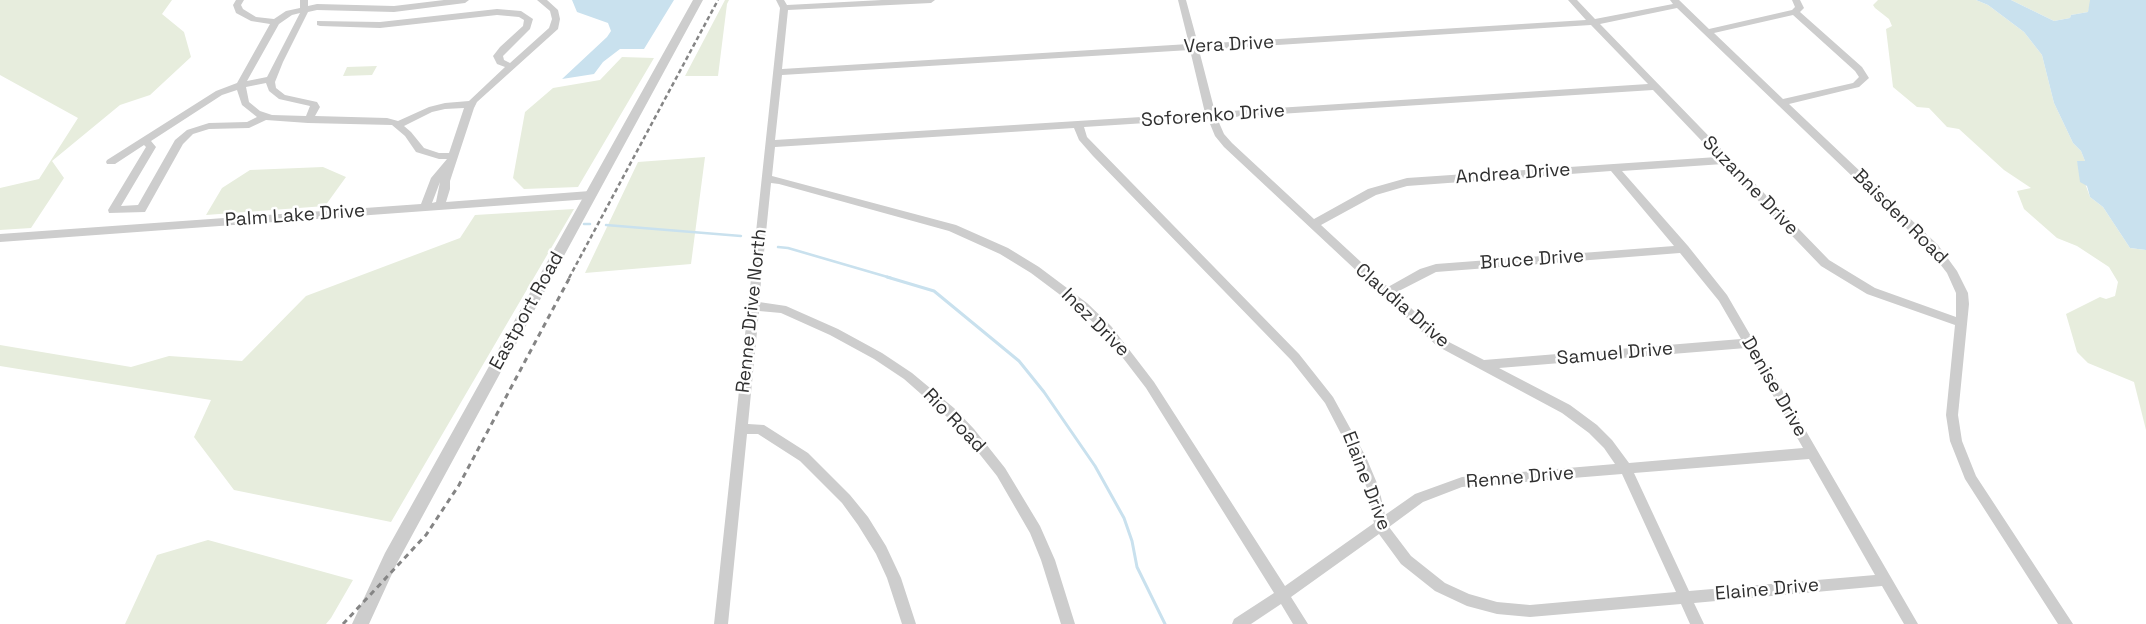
<!DOCTYPE html>
<html>
<head>
<meta charset="utf-8">
<style>
  body { margin:0 }
  canvas { display:block; background:#fff }
</style>
</head>
<body>
<canvas width="2146" height="624"></canvas>
<script>
const ctx = document.querySelector('canvas').getContext('2d');
ctx.lineJoin = 'round';
function fillPath(path, color) {
  ctx.fillStyle = color;
  ctx.fill(path, 'evenodd');
}
function shape(rows) {
  const path = new Path2D();
  for (const r of rows) {
    path.moveTo(r[0], r[1]);
    for (let i = 2; i < r.length; i += 2) path.lineTo(r[i], r[i + 1]);
  }
  return path;
}
function stroke(path, color, width, dash) {
  ctx.strokeStyle = color;
  ctx.lineWidth = width;
  ctx.lineCap = dash ? 'butt' : 'round';
  ctx.setLineDash(dash || []);
  ctx.stroke(path);
}
function write(font, color, halo, rows, align = 'center') {
  ctx.font = font + ' "Space Grotesk",sans-serif';
  ctx.lineWidth = 5;
  ctx.setLineDash([]);
  ctx.textBaseline = 'middle';
  ctx.strokeStyle = halo;
  ctx.fillStyle = color;
  for (const [text, x, y, turn = 0] of rows) {
    ctx.save();
    ctx.translate(x, y);
    ctx.rotate((+turn || 0) * Math.PI / 180);
    ctx.textAlign = isNaN(turn) ? turn : align;
    if (halo) ctx.strokeText(text, 0, 0);
    ctx.fillText(text, 0, 0);
    ctx.restore();
  }
}
const green = shape([
  [0,0,172,0,162,14,184,32,191,57,150,95,120,105,52,161,64,178,31,228,0,230,0,188,39,179,78,118,0,75],
  [725,0,729,0,727,4,718,76,685,76],
  [1878,0,1976,0,1988,5,2024,32,2042,55,2054,103,2073,143,2081,151,2085,161,2077,161,2090,197,2103,207,2130,248,2146,250,2146,430,2134,382,2088,363,2077,352,2066,314,2100,297,2106,299,2115,296,2118,282,2109,267,2077,246,2057,238,2024,209,2017,191,2031,188,2004,170,1959,129,1947,127,1929,108,1917,107,1893,87,1886,29,1892,26,1889,19,1875,8,1873,5],
  [2011,0,2090,0,2091,1,2088,12,2071,15,2070,18,2054,21],
  [622,57,654,58,578,187,524,189,513,178,525,112,553,88,600,80],
  [377,66,372,75,343,76,347,67],
  [705,157,691,264,585,273,638,162],
  [323,167,346,177,325,206,206,215,222,188,250,170],
  [574,209,391,522,234,490,194,437,211,400,0,366,0,345,131,367,169,356,242,361,306,296,460,238,475,215],
  [208,540,353,580,331,618,326,624,125,624,157,555]
]);
const water = shape([
  [572,0,674,0,644,49,620,49,603,62,594,74,562,79,607,37,611,31,608,23,577,12],
  [1976,0,2011,0,2054,21,2070,18,2071,15,2088,12,2090,0,2146,0,2146,250,2130,248,2103,207,2090,197,2087,186,2080,182,2077,161,2085,161,2081,151,2073,143,2054,103,2042,55,2024,32,1988,5]
]);
const streamFar1 = shape([
  [584,224,590,224],
  [606,225,741,236],
  [778,247,788,248,891,278]
]);
const stream = shape([
  [887,277,934,291,1019,361,1044,392,1095,466,1124,518,1132,541,1137,567,1165,624]
]);
const minor = shape([
  [236,0,244,0,241,5,243,9,256,17,274,19,286,11,300,8,300,0,308,0,308,6,317,4,394,6,444,0,469,0,465,3,394,12,317,10,308,12,283,62,275,82,276,88,285,95,317,102,320,107,315,116,387,118,398,121,429,107,445,103,469,101,505,67,497,64,493,56,500,47,523,26,524,20,519,17,497,15,380,28,320,26,317,25,317,21,380,22,497,9,521,11,533,19,530,29,503,56,504,60,510,63,549,28,552,19,550,11,537,0,547,0,558,10,560,19,558,29,477,102,474,108,450,181,450,189,446,202,590,191,595,195,590,199,0,242,0,234,421,204,431,178,447,159,439,159,416,152,405,136,392,125,308,123,266,120,249,128,209,129,193,134,183,144,145,212,109,213,108,210,146,147,144,145,115,164,107,164,106,162,107,160,216,91,237,83,270,24,251,21,236,13,233,5,236,0],
  [300,13,267,77,247,81,279,24,292,15,300,13],
  [266,83,269,91,279,99,310,106,306,116,272,115,260,111,249,102,246,87,266,83],
  [237,90,242,105,257,117,247,122,209,123,187,130,175,140,138,205,121,206,156,147,151,141,222,95,237,90],
  [464,108,449,153,439,153,424,148,411,132,404,126,432,112,445,109,464,108],
  [440,182,436,202,432,203,440,182],
  [776,0,784,0,787,5,882,0,935,0,931,3,788,10,782,69,1189,44,1178,0,1186,0,1198,44,1586,20,1568,0,1577,0,1595,19,1673,4,1670,0,1679,0,1709,29,1792,10,1795,7,1792,0,1800,0,1804,8,1800,12,1862,67,1869,78,1859,87,1789,104,1938,245,1957,271,1968,293,1969,304,1958,415,1962,441,1976,476,2073,624,2058,624,1965,479,1950,441,1946,415,1955,325,1867,294,1821,266,1723,164,1622,171,1688,246,1727,295,1918,624,1904,624,1882,586,1694,603,1704,624,1690,624,1681,604,1530,617,1497,614,1467,606,1435,591,1401,564,1379,534,1291,597,1308,624,1293,624,1281,604,1251,624,1232,624,1234,619,1274,593,1146,388,1103,332,1079,309,1031,273,1000,254,949,231,779,184,771,183,759,302,786,306,838,329,882,353,912,373,954,408,974,429,1005,468,1040,526,1055,560,1075,624,1061,624,1041,560,1030,533,997,476,966,437,946,416,904,379,874,359,830,335,781,313,759,311,748,424,764,425,808,453,850,495,868,517,886,546,901,578,916,624,902,624,887,578,876,554,858,525,842,503,800,461,758,434,747,434,728,624,714,624,780,8,776,0],
  [1677,8,1930,251,1947,273,1956,293,1956,317,1875,288,1829,260,1600,24,1677,8],
  [1793,15,1855,71,1859,77,1853,83,1783,99,1714,33,1793,15],
  [1591,25,1648,84,1215,112,1199,50,1591,25],
  [1190,50,1205,113,775,140,782,75,1190,50],
  [1653,90,1717,157,1407,178,1368,189,1314,219,1232,143,1224,134,1217,118,1653,90],
  [1208,119,1215,136,1224,147,1437,346,1562,413,1589,433,1604,448,1615,464,1462,477,1415,494,1385,515,1379,488,1366,457,1333,397,1299,354,1087,137,1084,127,1208,119],
  [1074,128,1079,140,1093,156,1291,360,1325,403,1354,459,1367,488,1374,523,1285,586,1154,382,1111,326,1087,303,1039,267,1008,248,956,225,772,176,775,147,1074,128],
  [1611,171,1674,246,1436,264,1420,269,1388,287,1321,225,1376,195,1407,186,1611,171],
  [1680,253,1719,301,1741,339,1484,360,1445,340,1395,293,1436,272,1680,253],
  [1746,348,1803,448,1629,463,1612,440,1597,425,1570,405,1499,368,1746,348],
  [1809,459,1875,575,1689,591,1634,473,1809,459],
  [1622,474,1676,592,1530,605,1497,602,1469,594,1445,583,1411,556,1389,527,1423,502,1462,487,1622,474]
]);
const tertiary = shape([
  [693,0,703,0,397,563,369,624,352,624,385,553,693,0]
]);
const railFar1 = shape([
  [569,278,718,0]
]);
const rail = shape([
  [343,624,426,535,459,485,570,277]
]);
const streetNames = [
  ["Vera Drive",1229,45,-3],
  ["Soforenko Drive",1213,116,-4],
  ["Andrea Drive",1513,174,-4],
  ["Suzanne Drive",1750,186,46],
  ["Palm Lake Drive",295,216,-4],
  ["Baisden Road",1900,217,45],
  ["Bruce Drive",1532,260,-4],
  ["Claudia Drive",1402,306,41],
  ["Eastport Road",527,311,-61],
  ["Renne Drive North",752,311,-84],
  ["Inez Drive",1095,323,45],
  ["Samuel Drive",1615,354,-5],
  ["Denise Drive",1774,387,60],
  ["Rio Road",954,421,46],
  ["Renne Drive",1520,478,-5],
  ["Elaine Drive",1366,481,69],
  ["Elaine Drive",1767,590,-5]
];
fillPath(green, '#e7eddd');
fillPath(water, '#c9e1ee');
stroke(streamFar1, '#c9e1ee', 2.5);
stroke(stream, '#c9e1ee', 3);
fillPath(minor, '#cdcdcd');
fillPath(tertiary, '#cdcdcd');
stroke(railFar1, '#858585', 2.5, [4.5, 3]);
stroke(rail, '#858585', 3, [5.5, 4.5]);
write('19px', '#303030', '#fff', streetNames);
</script>
</body>
</html>
